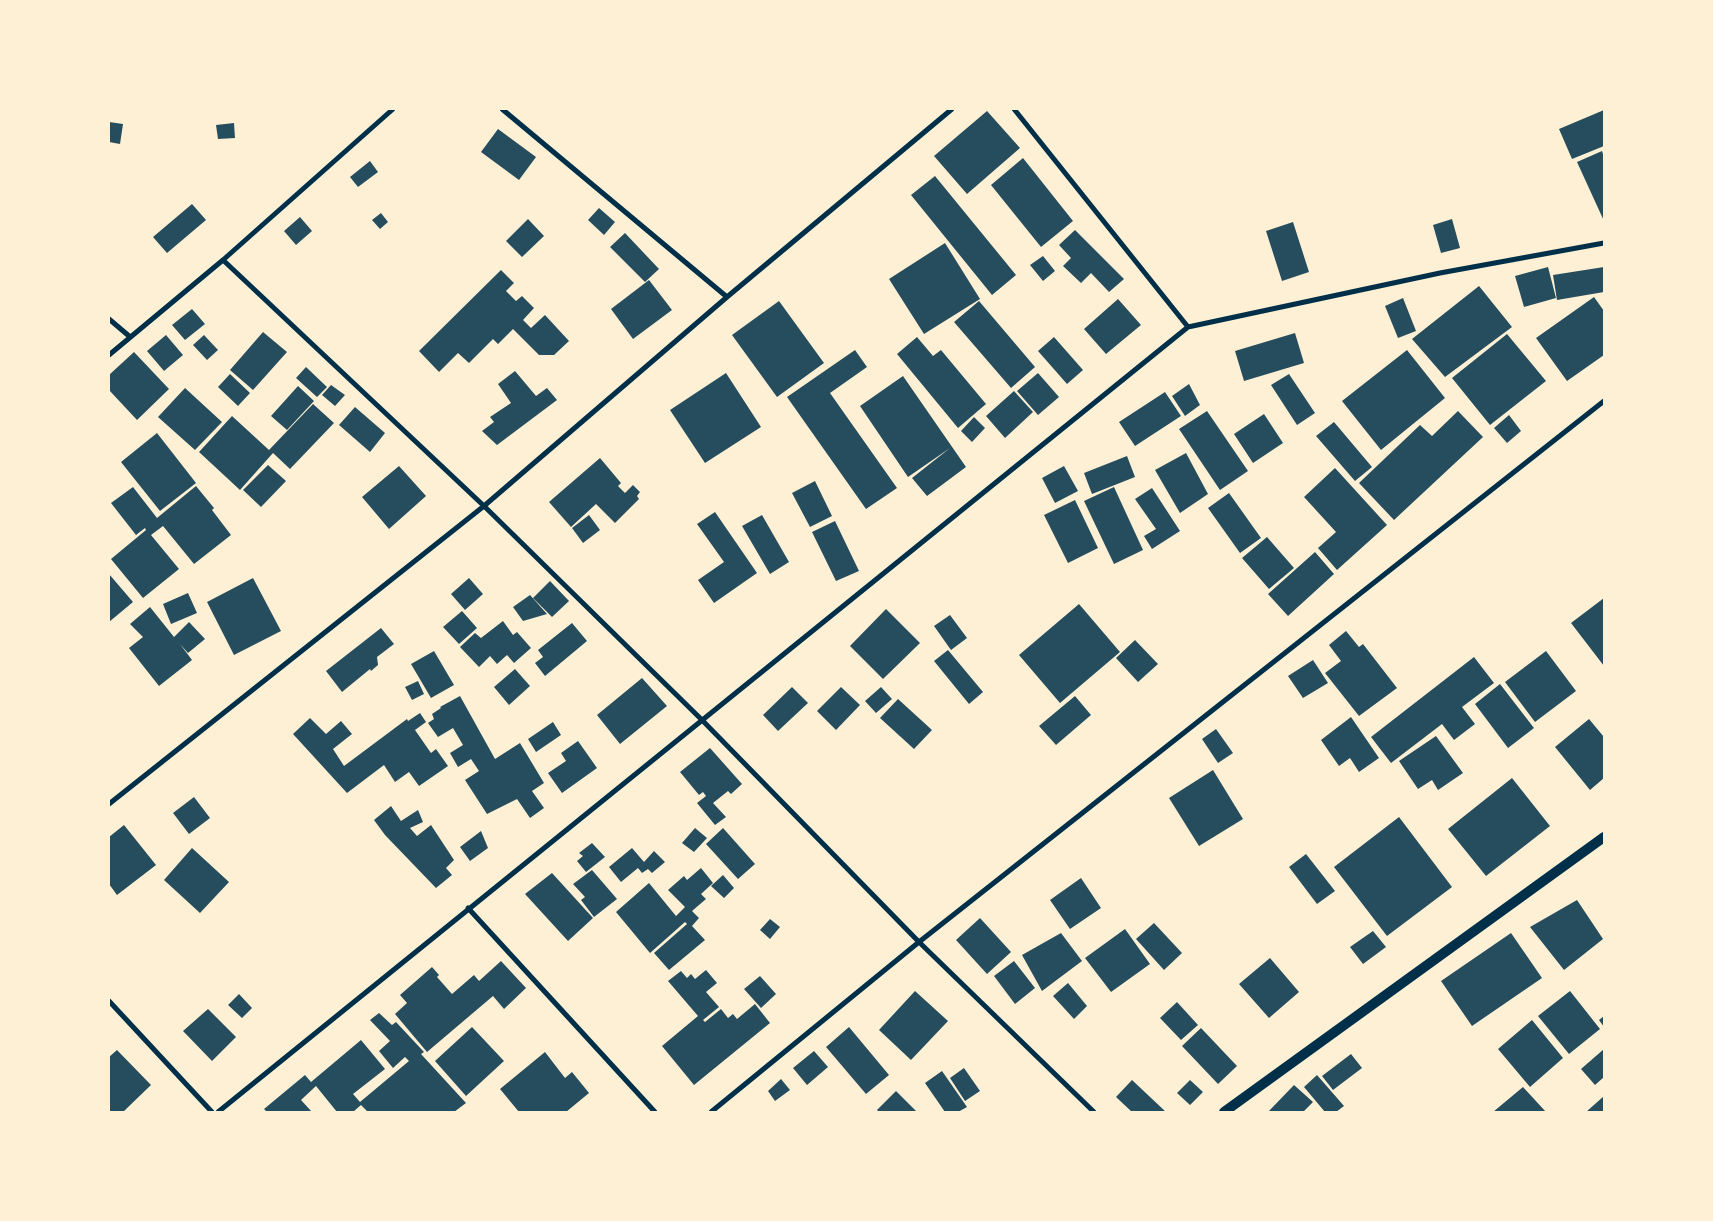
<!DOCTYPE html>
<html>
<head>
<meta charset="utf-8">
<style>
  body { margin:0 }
  #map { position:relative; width:1713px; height:1221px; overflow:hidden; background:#fdf0d5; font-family:"PT Serif",serif }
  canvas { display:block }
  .frame { position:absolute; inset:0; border:110px solid #fdf0d5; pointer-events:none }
</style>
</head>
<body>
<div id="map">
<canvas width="1713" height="1221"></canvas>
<div class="frame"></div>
</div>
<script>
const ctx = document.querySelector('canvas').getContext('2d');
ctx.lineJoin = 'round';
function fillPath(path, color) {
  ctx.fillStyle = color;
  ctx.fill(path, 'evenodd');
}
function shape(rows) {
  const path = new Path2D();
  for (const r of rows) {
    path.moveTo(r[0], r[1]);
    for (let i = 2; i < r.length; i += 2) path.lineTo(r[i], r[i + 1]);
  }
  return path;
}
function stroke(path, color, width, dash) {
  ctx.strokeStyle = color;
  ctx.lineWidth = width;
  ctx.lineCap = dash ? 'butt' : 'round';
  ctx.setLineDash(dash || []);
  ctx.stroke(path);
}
const building = shape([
  [1604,110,1604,146,1572,159,1559,129],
  [987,111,1020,148,967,194,934,156],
  [109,122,123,124,120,144,109,142],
  [234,123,235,138,218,139,216,125],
  [498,129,536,157,519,180,481,152],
  [1602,151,1604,157,1604,221,1577,162],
  [1023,158,1073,221,1041,247,991,185],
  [370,161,378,172,358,187,350,177],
  [935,176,1016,275,992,295,911,195],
  [192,204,206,220,167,253,153,237],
  [599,208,615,222,604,235,588,220],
  [381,213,388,222,380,229,372,220],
  [300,217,312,231,296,245,284,231],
  [528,219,544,236,522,257,506,241],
  [1452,219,1460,248,1441,253,1433,225],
  [1293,222,1309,272,1282,281,1266,231],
  [1075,230,1124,279,1109,292,1091,273,1081,283,1063,266,1071,258,1059,245],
  [625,233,659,269,645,282,610,247],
  [945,243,980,299,924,334,889,279],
  [1043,256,1055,271,1043,281,1030,265],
  [1548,267,1556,298,1524,307,1515,276],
  [1604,267,1604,292,1557,300,1553,275],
  [501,270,514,283,506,291,516,301,522,296,534,308,523,320,531,328,545,315,569,341,554,355,539,355,513,329,498,344,493,339,469,363,458,353,439,372,419,351],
  [649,280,672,310,633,339,611,309],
  [1479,286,1512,327,1445,377,1412,339],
  [1594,297,1604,311,1604,355,1567,381,1536,338],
  [1403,298,1416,331,1398,338,1385,306],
  [1118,299,1141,325,1106,354,1084,329],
  [779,301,824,363,777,397,732,335],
  [979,301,1035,367,1011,388,954,322],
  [192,309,205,324,185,340,172,325],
  [263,332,287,352,253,390,230,370],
  [1295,333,1304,363,1244,381,1235,351],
  [1507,334,1546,381,1490,425,1452,378],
  [166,335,183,355,164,371,147,351],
  [204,335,218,350,207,360,193,345],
  [917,337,933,356,941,350,986,404,958,428,897,354],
  [1054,337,1083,370,1067,384,1038,351],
  [855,350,867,367,830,393,897,488,866,509,787,397],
  [1407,350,1445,398,1381,450,1342,401],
  [134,352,169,389,137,420,109,390,109,375],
  [306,367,327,387,317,397,296,378],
  [515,371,536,396,547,388,557,400,497,445,482,431,494,422,490,417,511,403,498,384],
  [726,373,761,427,705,463,670,410],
  [1038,373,1059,397,1038,415,1017,391],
  [230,374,250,393,238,406,218,387],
  [1289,374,1315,413,1297,425,1271,385],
  [903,376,966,467,927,496,912,478,950,448,908,477,860,406],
  [1189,384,1200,405,1185,416,1172,396],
  [331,385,345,395,335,406,322,395],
  [298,386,314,401,287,430,271,416],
  [185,388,222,422,195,450,158,417],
  [1014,391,1033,412,1005,438,986,416],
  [1165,392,1181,416,1135,446,1119,422],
  [313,404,334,423,290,469,273,453,240,490,199,452,232,416,269,450],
  [355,407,385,433,370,452,339,425],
  [1207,411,1248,471,1220,490,1179,429],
  [1458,411,1483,437,1394,520,1359,483,1420,425,1432,436],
  [1264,414,1283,443,1253,463,1234,434],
  [1509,415,1521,431,1507,443,1494,428],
  [974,417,985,428,972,442,961,431],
  [1334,422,1372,467,1355,481,1316,436],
  [157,433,196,483,160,511,121,462],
  [1186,453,1208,494,1180,513,1155,470],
  [1127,456,1135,477,1092,494,1084,473],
  [600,458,621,483,618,486,625,493,633,485,640,492,637,496,639,499,615,523,596,504,571,527,549,502],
  [268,465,286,481,261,507,243,490],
  [399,466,426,496,389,529,362,497],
  [1064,466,1078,491,1055,503,1042,478],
  [1335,468,1387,525,1337,570,1318,548,1336,532,1304,497],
  [815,481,832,516,810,527,792,493],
  [196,486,214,508,212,510,231,535,194,564,163,526,151,535,179,569,143,598,111,559,146,530,145,528,136,535,111,503,133,487,157,518],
  [1114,487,1143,550,1114,564,1084,501],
  [1152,488,1180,531,1152,549,1144,536,1156,529,1135,499],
  [1229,493,1261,538,1240,553,1208,508],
  [1075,500,1098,548,1068,563,1044,515],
  [715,512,757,573,714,603,698,580,724,562,697,524],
  [589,515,600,530,583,543,572,528],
  [762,515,789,562,770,574,742,526],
  [835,521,859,571,836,581,812,532],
  [1267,537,1294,568,1269,589,1242,558],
  [1315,552,1334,574,1288,616,1268,594],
  [109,574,133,602,109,622],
  [253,578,281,631,234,655,207,602],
  [469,578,483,594,465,610,451,594],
  [550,581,569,601,552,617,533,598],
  [188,593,197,613,171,624,163,604],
  [530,595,547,614,523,621,513,607],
  [1604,598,1604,666,1571,623],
  [1079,604,1120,652,1060,703,1019,655],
  [150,607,174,637,189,622,205,639,188,653,180,644,192,660,159,686,129,648,143,637,130,624],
  [886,609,920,643,883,679,850,646],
  [462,611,477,628,459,644,443,627],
  [950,615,967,638,951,650,934,626],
  [503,621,513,635,517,632,531,648,514,663,507,655,497,664,490,656,479,667,460,647,475,633,481,638],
  [572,623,587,641,545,676,535,663,543,657,538,650],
  [381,628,394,644,377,657,378,665,371,671,370,669,342,692,326,671],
  [1346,631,1359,647,1363,644,1397,688,1359,716,1325,673,1341,661,1329,645],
  [1135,640,1158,664,1138,682,1116,658],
  [948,650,983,692,969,704,934,661],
  [434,651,454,685,431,698,411,664],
  [1546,651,1576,691,1535,722,1505,682],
  [1474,657,1494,683,1462,707,1475,724,1454,740,1442,724,1391,763,1371,737],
  [1313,660,1328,683,1303,698,1288,676],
  [515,669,530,686,509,705,494,687],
  [642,678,667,706,620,744,597,715],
  [418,681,424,694,412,700,405,687],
  [1500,684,1534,728,1508,748,1475,704],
  [792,687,808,703,778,731,763,715],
  [841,687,860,705,836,730,817,711],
  [881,687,892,699,876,713,865,701],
  [460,696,495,759,520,743,544,783,532,791,544,808,530,818,517,799,487,814,465,780,479,771,471,759,458,767,450,753,463,745,453,728,438,737,428,723,434,719,432,714,441,708,440,707],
  [1075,696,1091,715,1056,745,1039,726],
  [898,699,932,730,914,749,880,718],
  [420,713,426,722,415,730,431,753,436,749,448,766,419,786,409,772,395,782,384,765,347,793,293,734,310,718,326,734,341,721,352,734,333,749,344,766,407,719,408,721],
  [1351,717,1379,758,1359,772,1350,758,1339,766,1321,740],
  [1589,719,1604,737,1604,778,1590,790,1555,747],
  [553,722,561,735,536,752,528,739],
  [1216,729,1233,753,1218,763,1202,739],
  [1436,736,1463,773,1438,790,1432,780,1418,789,1399,761],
  [578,741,597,768,562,793,548,773,566,761,561,753],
  [710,748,742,784,731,794,728,791,713,803,726,817,715,825,697,803,706,796,703,792,699,795,680,772],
  [1213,770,1243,819,1199,846,1169,798],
  [1512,778,1550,826,1486,876,1448,829],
  [194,797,210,818,189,834,173,813],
  [391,806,401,821,418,810,423,822,410,828,417,836,431,825,454,860,446,868,452,875,436,888,385,835,374,820],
  [1399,817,1452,887,1387,936,1334,867],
  [124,825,156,865,117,895,109,884,109,837],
  [695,828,707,838,694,852,682,843],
  [723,828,755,864,738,879,706,844],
  [481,831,488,848,470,861,460,847],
  [592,843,605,857,586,872,577,861,583,856,579,853],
  [192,848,229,882,200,913,164,880],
  [632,848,644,862,654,851,665,862,652,873,648,869,642,873,638,868,621,882,609,867],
  [1306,854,1335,891,1317,904,1289,867],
  [701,868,713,883,701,894,706,899,692,911,699,918,692,926,705,940,669,970,654,953,687,924,685,922,650,953,616,912,649,883,676,916,685,907,668,890,684,876,687,880],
  [592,870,617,899,594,917,581,900,585,897,573,884],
  [552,873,593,918,568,941,525,894],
  [723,875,734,888,724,898,711,886],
  [1081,878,1101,908,1070,929,1050,900],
  [1577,900,1603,939,1564,970,1530,927],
  [980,918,1011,952,987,974,956,940],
  [770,919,780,927,770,939,760,930],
  [1154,923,1182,953,1164,970,1136,939],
  [1125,929,1150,964,1111,992,1085,958],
  [1373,931,1386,947,1363,964,1350,947],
  [1061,933,1082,961,1042,991,1022,955],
  [1511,933,1542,978,1472,1026,1441,981],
  [1270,958,1299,992,1269,1018,1239,984],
  [501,961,526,988,504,1009,493,996,427,1052,395,1014,407,1003,400,995,432,967,439,975,437,977,452,994,474,975,479,981],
  [1014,961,1035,988,1015,1004,994,976],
  [706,970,717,983,706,992,719,1007,703,1020,705,1022,721,1009,728,1018,733,1014,737,1019,755,1004,770,1023,694,1085,662,1046,698,1016,668,981,681,971,687,978,691,974,695,979],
  [760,976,776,994,761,1008,744,989],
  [1068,983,1087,1006,1074,1019,1053,996],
  [915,991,948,1021,911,1060,879,1030],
  [1570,991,1600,1029,1569,1054,1538,1016],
  [239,994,252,1008,242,1018,228,1005],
  [1177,1002,1198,1025,1181,1040,1160,1018],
  [208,1009,236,1037,212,1061,183,1031],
  [379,1013,392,1025,396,1022,424,1052,421,1054,466,1103,454,1112,368,1112,361,1105,353,1112,337,1112,316,1086,301,1100,312,1112,267,1112,264,1109,305,1075,311,1082,361,1040,385,1069,353,1094,360,1102,409,1061,405,1057,393,1068,379,1051,390,1041,370,1020],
  [1604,1016,1604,1027,1599,1020],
  [1532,1020,1563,1058,1530,1087,1498,1049],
  [472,1027,504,1061,466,1096,435,1061],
  [849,1027,889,1075,866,1094,826,1047],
  [1201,1028,1237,1066,1218,1084,1182,1046],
  [1604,1049,1604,1077,1595,1085,1581,1069],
  [117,1050,151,1085,123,1112,109,1112,109,1057],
  [814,1051,828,1067,807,1085,793,1068],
  [545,1052,565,1078,572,1072,589,1093,566,1112,519,1112,500,1089],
  [1351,1054,1362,1068,1333,1090,1322,1076],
  [964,1068,980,1091,965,1101,950,1078],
  [942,1071,967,1107,958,1112,945,1112,925,1083],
  [1317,1075,1344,1106,1336,1112,1325,1112,1304,1087],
  [781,1079,790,1090,775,1101,768,1091],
  [1132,1080,1166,1112,1132,1112,1116,1097],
  [1190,1080,1203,1092,1190,1105,1177,1093],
  [1294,1085,1313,1102,1303,1112,1268,1112],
  [1523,1087,1546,1112,1493,1112],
  [896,1091,917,1112,879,1112,877,1110],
  [1604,1096,1604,1112,1586,1112]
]);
const minor = shape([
  [502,109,727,297],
  [1014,109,1188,327],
  [223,260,484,506,701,719,919,942,1094,1112],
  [109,319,129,336],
  [109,355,223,260,393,109],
  [109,804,484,506,727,297,952,109],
  [468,908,655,1112],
  [109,1001,212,1112],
  [218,1112,1188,327,1440,273,1604,243],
  [711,1112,919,942,1604,401]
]);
const secondary = shape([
  [1224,1112,1604,837]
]);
fillPath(building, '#264d5e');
stroke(minor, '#003049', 5);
stroke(secondary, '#003049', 10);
</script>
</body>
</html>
